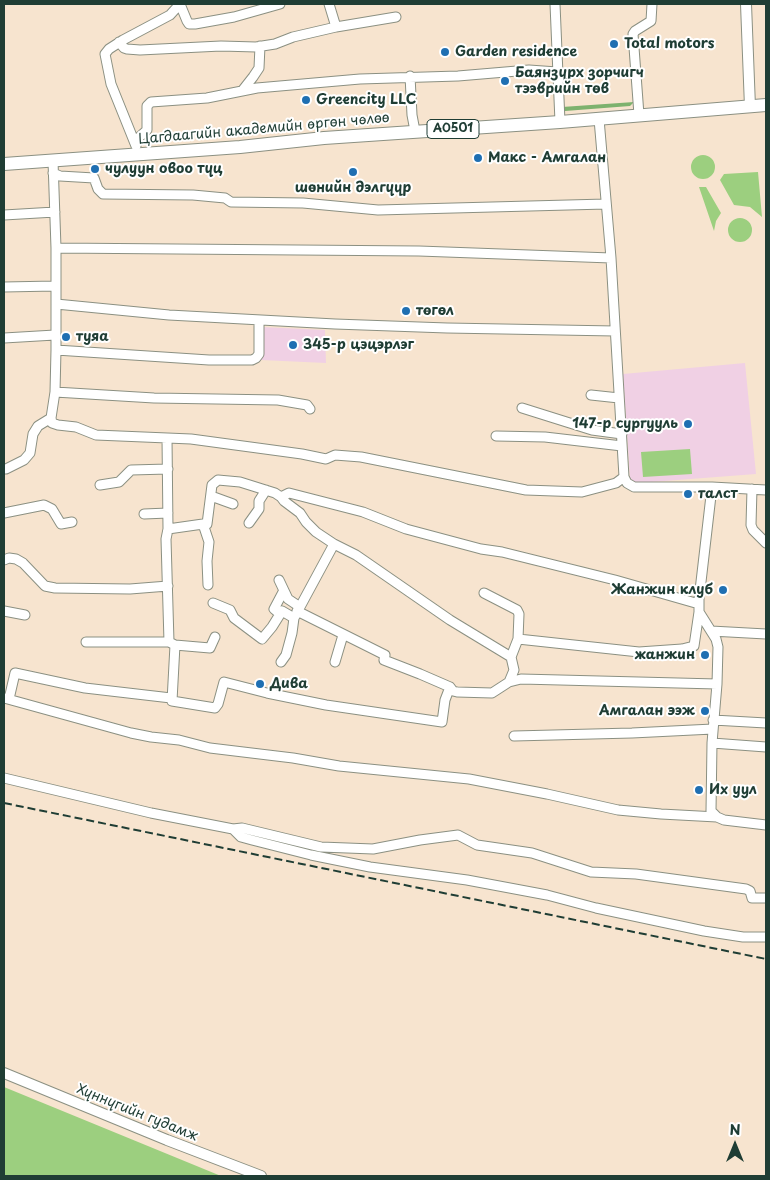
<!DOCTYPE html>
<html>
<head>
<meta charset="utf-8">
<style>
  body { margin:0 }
  #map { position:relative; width:770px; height:1180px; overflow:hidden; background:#f7e4cf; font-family:"Playpen Sans",sans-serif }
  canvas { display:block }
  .frame { position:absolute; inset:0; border:5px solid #1f3d34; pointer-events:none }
  .north { position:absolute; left:710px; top:1120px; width:50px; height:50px; -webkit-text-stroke:4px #fff; paint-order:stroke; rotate:0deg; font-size:14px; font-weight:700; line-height:20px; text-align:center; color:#1f3d34 }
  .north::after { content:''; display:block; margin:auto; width:18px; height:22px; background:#1f3d34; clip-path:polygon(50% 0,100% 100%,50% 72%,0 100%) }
</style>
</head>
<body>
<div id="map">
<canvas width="770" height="1180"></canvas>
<div class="frame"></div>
<div class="north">N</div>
</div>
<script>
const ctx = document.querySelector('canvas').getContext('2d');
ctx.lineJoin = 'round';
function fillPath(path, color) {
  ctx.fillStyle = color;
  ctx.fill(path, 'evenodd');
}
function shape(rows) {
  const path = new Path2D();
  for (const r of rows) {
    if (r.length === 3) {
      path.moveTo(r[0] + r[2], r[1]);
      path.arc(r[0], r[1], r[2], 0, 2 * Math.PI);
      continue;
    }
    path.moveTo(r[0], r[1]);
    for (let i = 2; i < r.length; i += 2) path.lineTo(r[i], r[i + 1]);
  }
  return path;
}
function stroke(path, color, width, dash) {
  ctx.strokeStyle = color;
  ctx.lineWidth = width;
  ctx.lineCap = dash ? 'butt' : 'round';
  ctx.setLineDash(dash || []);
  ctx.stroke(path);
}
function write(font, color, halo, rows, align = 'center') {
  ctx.font = font + ' "Playpen Sans",sans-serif';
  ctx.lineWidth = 4;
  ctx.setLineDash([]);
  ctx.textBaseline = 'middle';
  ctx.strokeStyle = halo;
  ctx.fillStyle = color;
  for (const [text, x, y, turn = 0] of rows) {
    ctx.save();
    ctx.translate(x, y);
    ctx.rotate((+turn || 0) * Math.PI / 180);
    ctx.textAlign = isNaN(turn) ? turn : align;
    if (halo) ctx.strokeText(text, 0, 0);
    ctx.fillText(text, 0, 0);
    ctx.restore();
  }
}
const built = shape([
  [261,327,325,330,326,363,261,360],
  [745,363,756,474,638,483,632,481,630,478,623,374]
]);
const green = shape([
  [703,167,12],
  [758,172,762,217,750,207,734,205,720,180,724,174],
  [699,187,706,187,721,213,716,221,714,231],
  [740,230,12],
  [690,449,692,474,643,477,641,452],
  [4,1087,104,1128,221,1176,4,1176]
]);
const forest = shape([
  [634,102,630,106,565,111,562,107]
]);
const minor = shape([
  [180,4,187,21,189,24,195,24,234,17,280,4],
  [329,4,336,27],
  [555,4,560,122],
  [119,42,124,48,127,49,140,50,221,46,256,47,275,44,293,37,336,27,396,17],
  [410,76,412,115,415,131],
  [242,91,253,77,259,68,260,46],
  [639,115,633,34,635,31,651,21,652,4],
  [599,119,611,258,624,477,627,483,634,487,712,487,699,599,699,612,716,639,718,647,717,684,712,743,711,811,717,817,724,820,766,825],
  [135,141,147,130,147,106,151,102,207,98,257,88,360,79,458,76,529,70,557,72],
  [136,146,111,84,105,54,109,49,123,40,170,15,180,4],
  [53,161,56,248,56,350,55,392,51,418,52,423,58,425,76,427,96,435,191,439,302,454,326,459,335,455,361,457,526,490,582,492,616,483,624,477],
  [53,173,60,176,94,178,98,189,103,194,193,195,225,198,231,202,303,203,378,210,606,204],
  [4,215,55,212],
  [56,248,419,251,611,258],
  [4,287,55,286],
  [56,304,169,315,335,324,447,328,615,331],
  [4,338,55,335],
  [56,350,209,360,252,360,256,358,259,354,259,320],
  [55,392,154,398,278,400,307,405,310,409],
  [591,395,619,398],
  [522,408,592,430,622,434],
  [496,436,545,437,622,446],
  [167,438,168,529,166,539,169,642,175,645,172,701,215,708,218,704,224,682,267,693,326,705,442,722,445,700,450,687,453,691,457,692,492,693,509,682,514,670,511,657,518,639,639,652,682,649,694,646,699,612],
  [6,469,24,460,30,453,33,434,38,426,51,418],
  [100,485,119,482,131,470,168,469],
  [712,487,766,490],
  [752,489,751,525,753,530,766,543],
  [211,496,233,504],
  [281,497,289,493,363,512,406,529,481,549,502,552,615,580,699,604],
  [4,513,44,505,52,509,61,524,72,522],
  [144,514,168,513],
  [249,523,259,509,259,501,266,490],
  [168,529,203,524],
  [4,560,9,558,16,559,23,563,45,586,55,588,130,589,168,586],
  [279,580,288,599,300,607],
  [208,585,207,561,209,542,203,524,207,524,212,485,218,480,240,482,275,493,281,497,284,501,300,513,306,522,316,532,334,544,356,555,450,620,511,657],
  [484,593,517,610,519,614,518,639],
  [213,603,230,610,234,618,262,639,272,627,282,611,294,618,334,544],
  [4,611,25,615],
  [297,611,385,655,384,660,420,674,450,687],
  [280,614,274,609,283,592],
  [711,631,766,634],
  [86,642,169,642],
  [175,645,210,648,215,637],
  [281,662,286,655,292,633,294,618],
  [335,662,343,635],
  [509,682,521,679,717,684],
  [4,698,131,733,151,737,179,740,210,748,293,758,339,766,469,779,547,794,618,810,661,814,717,817],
  [9,699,15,673,85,688,171,698],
  [713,720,766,723],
  [514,736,632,733,713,729],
  [712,743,766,747],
  [4,778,151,813,233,829,242,828,321,847,373,849,420,840,458,835,477,845,532,853,591,872,636,874,746,889,750,891,752,898,766,898],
  [233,829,241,837,252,840,311,855,370,867,467,880,547,895,596,908,704,931,743,937,766,937]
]);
const major = shape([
  [746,4,750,107],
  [4,1073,167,1140,261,1176]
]);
const highway = shape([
  [4,164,240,147,324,138,560,122,766,105]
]);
const rail = shape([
  [4,803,766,959]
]);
const markers = [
  [614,44,5,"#1f6fb2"],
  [445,52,5,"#1f6fb2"],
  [505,81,5,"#1f6fb2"],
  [306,100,5,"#1f6fb2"],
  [478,158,5,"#1f6fb2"],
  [95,169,5,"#1f6fb2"],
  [353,172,5,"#1f6fb2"],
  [406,311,5,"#1f6fb2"],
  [66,337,5,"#1f6fb2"],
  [293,345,5,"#1f6fb2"],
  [688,424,5,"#1f6fb2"],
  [688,494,5,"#1f6fb2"],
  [723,590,5,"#1f6fb2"],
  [705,655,5,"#1f6fb2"],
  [260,684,5,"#1f6fb2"],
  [705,711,5,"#1f6fb2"],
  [699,790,5,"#1f6fb2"]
];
const shields = [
  [453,129,52]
];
const shieldNames = [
  ["A0501",453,129]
];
const poiNames = [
  ["Total motors",624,44],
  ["Garden residence",455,52],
  ["Баянзүрх зорчигч",515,73],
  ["тээврийн төв",515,89],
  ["Greencity LLC",316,100],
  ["Макс - Амгалан",488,158],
  ["чулуун овоо түц",105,169],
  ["шөнийн дэлгүүр",353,188,"center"],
  ["төгөл",416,311],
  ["туяа",76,337],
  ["345-р цэцэрлэг",303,345],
  ["147-р сургууль",678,424,"right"],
  ["талст",698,494],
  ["Жанжин клуб",713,590,"right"],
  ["жанжин",695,655,"right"],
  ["Дива",270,684],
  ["Амгалан ээж",695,711,"right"],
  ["Их уул",709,790]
];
const streetNames = [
  ["Цагдаагийн академийн өргөн чөлөө",264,129,-5],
  ["Хүннүгийн гудамж",137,1113,22]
];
fillPath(built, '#f0d0e4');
fillPath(green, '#9ccf7f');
fillPath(forest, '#7db26e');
stroke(minor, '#8b9082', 11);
stroke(major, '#8b9082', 12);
stroke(highway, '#8b9082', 14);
stroke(minor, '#fff', 9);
stroke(major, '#fff', 10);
stroke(highway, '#fff', 12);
stroke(rail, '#1f3d34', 2, [8, 4]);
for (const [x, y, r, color] of markers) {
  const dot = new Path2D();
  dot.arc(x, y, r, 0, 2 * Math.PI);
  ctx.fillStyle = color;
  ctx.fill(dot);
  stroke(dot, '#fff', 2);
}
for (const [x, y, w] of shields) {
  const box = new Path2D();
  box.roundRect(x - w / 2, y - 9.5, w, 19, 4);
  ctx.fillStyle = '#fff';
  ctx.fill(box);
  stroke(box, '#1f3d34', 1);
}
write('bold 12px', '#1f3d34', null, shieldNames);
write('bold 14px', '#1f3d34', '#fff', poiNames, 'left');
write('14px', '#1f3d34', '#fff', streetNames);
</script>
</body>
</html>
